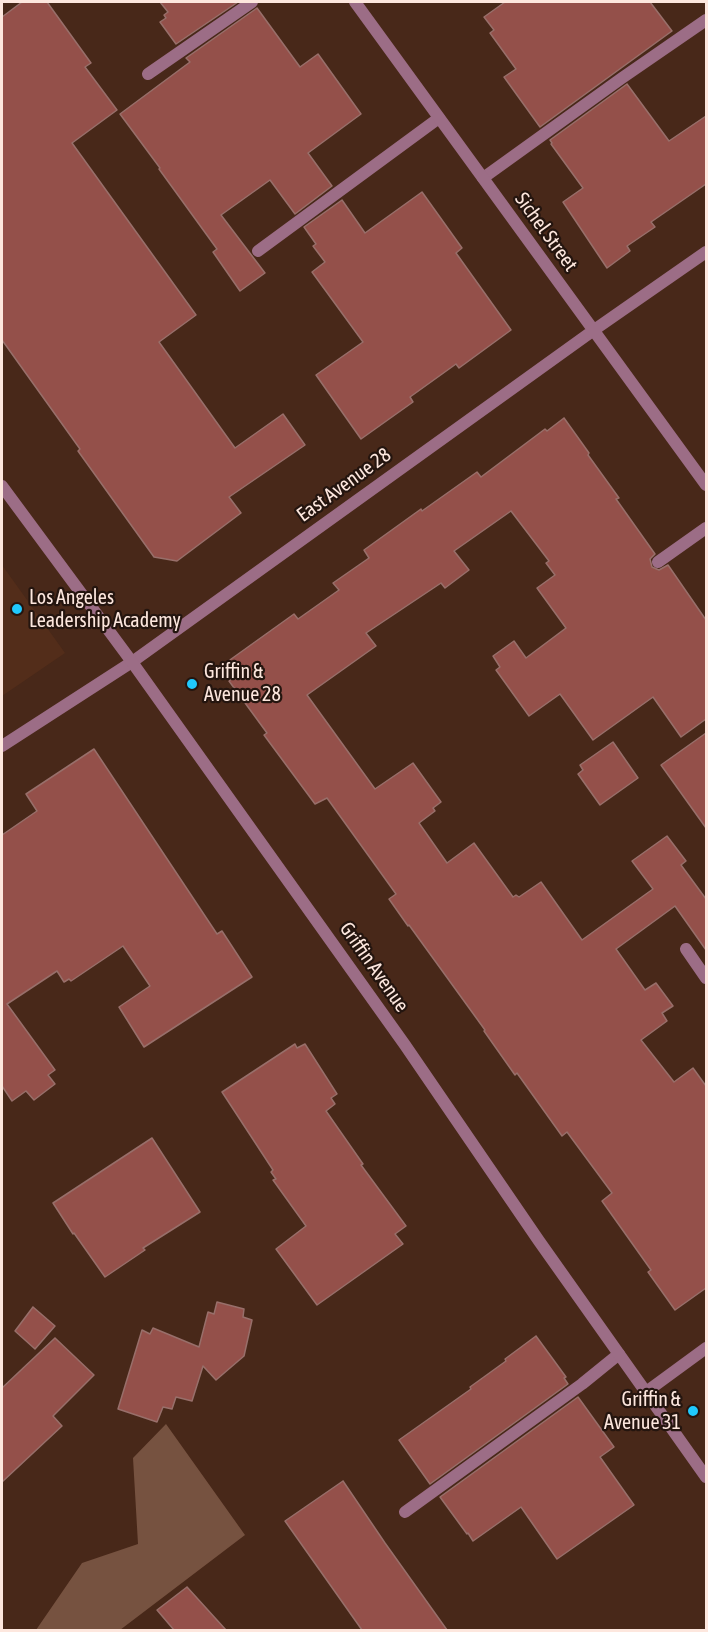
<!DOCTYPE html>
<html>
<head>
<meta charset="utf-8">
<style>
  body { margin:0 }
  #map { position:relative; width:708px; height:1632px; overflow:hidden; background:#482819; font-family:"Asap Condensed",sans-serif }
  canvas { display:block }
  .frame { position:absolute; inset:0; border:3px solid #fde7de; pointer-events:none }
</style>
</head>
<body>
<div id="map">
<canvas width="708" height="1632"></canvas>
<div class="frame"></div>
</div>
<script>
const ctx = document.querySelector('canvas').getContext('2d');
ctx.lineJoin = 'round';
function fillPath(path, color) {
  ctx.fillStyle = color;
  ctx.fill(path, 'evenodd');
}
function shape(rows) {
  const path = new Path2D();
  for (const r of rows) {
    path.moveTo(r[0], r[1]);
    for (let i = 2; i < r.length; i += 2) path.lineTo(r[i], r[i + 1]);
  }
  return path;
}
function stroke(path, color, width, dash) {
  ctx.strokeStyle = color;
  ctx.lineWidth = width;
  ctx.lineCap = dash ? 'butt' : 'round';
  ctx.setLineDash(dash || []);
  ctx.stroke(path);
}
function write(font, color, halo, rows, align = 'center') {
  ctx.font = font + ' "Asap Condensed",sans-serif';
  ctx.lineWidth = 4.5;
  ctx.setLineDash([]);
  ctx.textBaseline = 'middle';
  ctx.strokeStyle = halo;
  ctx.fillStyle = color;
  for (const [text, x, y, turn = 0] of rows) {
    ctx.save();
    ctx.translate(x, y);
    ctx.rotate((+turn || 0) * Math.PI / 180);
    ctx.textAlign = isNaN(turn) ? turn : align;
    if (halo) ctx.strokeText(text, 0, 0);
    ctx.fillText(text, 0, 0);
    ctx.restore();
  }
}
const built = shape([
  [2,565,65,653,2,696]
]);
const green = shape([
  [166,1424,245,1535,120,1630,36,1630,82,1563,138,1544,133,1458]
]);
const building = shape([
  [22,2,47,2,91,63,85,67,117,110,72,143,196,315,159,342,235,448,283,414,305,445,229,497,241,513,177,561,154,557,78,451,80,449,2,340,2,17,22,2],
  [160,2,238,2,176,44,160,22,166,18,164,15,168,12,160,2],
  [505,2,650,2,672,31,540,127,504,77,516,69,490,33,494,30,484,17,505,2],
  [257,8,300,67,318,54,361,114,308,153,332,186,295,214,270,180,221,215,265,273,240,291,213,252,217,249,159,169,160,168,120,114,190,62,186,58,257,8],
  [627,84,669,141,706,116,706,184,651,222,655,227,627,246,630,251,607,268,563,202,583,188,551,144,552,143,550,140,627,84],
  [422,192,462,248,456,253,511,330,459,368,456,364,410,397,413,402,361,439,316,375,363,342,312,272,325,262,313,246,316,244,304,227,342,200,365,233,422,192],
  [564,418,589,453,588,455,619,498,616,499,655,554,650,559,652,567,659,570,668,565,706,620,706,719,681,737,653,697,593,740,560,694,529,716,496,670,500,667,493,656,514,641,526,658,566,628,537,588,555,575,546,563,549,561,511,511,454,551,469,570,445,588,441,583,366,633,376,646,307,695,375,789,413,763,441,802,433,808,435,811,419,823,447,863,474,843,513,897,516,895,519,897,541,882,582,940,653,889,632,861,667,836,686,861,681,865,706,899,706,950,675,906,616,949,645,990,656,983,673,1006,662,1013,667,1021,641,1040,674,1082,693,1068,706,1086,706,1288,675,1310,648,1272,651,1270,602,1201,612,1193,567,1132,562,1136,517,1073,515,1075,484,1031,485,1030,409,925,408,926,389,899,396,894,327,798,315,804,264,735,267,733,229,681,237,675,227,662,294,614,298,619,339,590,333,583,369,558,364,550,421,509,422,511,477,472,481,477,545,429,547,431,564,418],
  [706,733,706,828,661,765,706,733],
  [613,742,638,778,600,805,578,774,583,770,580,765,613,742],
  [94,749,217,934,222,931,252,977,144,1047,119,1007,150,986,123,946,71,981,69,979,64,982,57,971,7,1004,55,1070,48,1075,55,1084,34,1100,26,1091,12,1101,2,1086,2,835,37,811,26,794,94,749],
  [295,1044,297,1048,305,1044,337,1094,331,1098,335,1104,326,1111,363,1164,361,1165,406,1226,395,1234,403,1244,317,1305,276,1249,306,1226,273,1180,276,1179,271,1172,273,1170,222,1092,295,1044],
  [152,1138,200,1212,143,1248,145,1250,105,1277,74,1233,73,1234,53,1203,152,1138],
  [217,1302,244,1309,243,1317,252,1320,244,1356,216,1380,203,1366,192,1401,176,1397,172,1409,163,1407,157,1422,118,1409,142,1330,150,1334,153,1328,199,1347,208,1312,214,1314,217,1302],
  [33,1307,55,1326,35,1349,15,1331,33,1307],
  [536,1336,566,1377,564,1378,568,1384,430,1484,399,1440,471,1389,470,1387,506,1361,505,1359,536,1336],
  [55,1338,94,1375,53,1416,62,1426,2,1482,2,1388,55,1338],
  [578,1397,614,1447,600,1457,634,1505,557,1559,521,1507,473,1541,468,1533,467,1534,440,1497,578,1397],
  [343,1481,385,1543,447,1630,362,1630,285,1521,343,1481],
  [187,1587,226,1630,174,1630,157,1610,187,1587]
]);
const service = shape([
  [148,74,252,2],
  [483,178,622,78,706,20],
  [258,251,439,118],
  [658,562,706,528],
  [686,949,706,978],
  [405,1512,582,1384,619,1354]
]);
const minor = shape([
  [355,2,706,485],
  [2,746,132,662,594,330,706,252],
  [646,1392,706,1348]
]);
const tertiary = shape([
  [2,486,132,662,405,1045,539,1241,706,1477]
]);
const markers = [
  [17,609,6,"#20c9fd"],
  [192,684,6,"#20c9fd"],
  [693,1411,6,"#20c9fd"]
];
const streetNames = [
  ["Sichel Street",546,232,54],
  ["East Avenue 28",344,485,-36],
  ["Griffin Avenue",374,967,55]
];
const poiNames = [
  ["Los Angeles",29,598],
  ["Leadership Academy",29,621],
  ["Griffin &",204,672],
  ["Avenue 28",204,695],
  ["Griffin &",681,1400,"right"],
  ["Avenue 31",681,1423,"right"]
];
fillPath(built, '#532d1a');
fillPath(green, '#765240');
fillPath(building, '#94504a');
stroke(building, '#986f6a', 1.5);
stroke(service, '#9c6d86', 12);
stroke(minor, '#9c6d86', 12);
stroke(tertiary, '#9c6d86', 12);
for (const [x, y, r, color] of markers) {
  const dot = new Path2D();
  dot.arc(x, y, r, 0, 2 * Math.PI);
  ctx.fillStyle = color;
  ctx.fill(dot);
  stroke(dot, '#24150f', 2);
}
write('20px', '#fde7de', '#24150f', streetNames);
write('20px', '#fde7de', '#24150f', poiNames, 'left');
</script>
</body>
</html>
